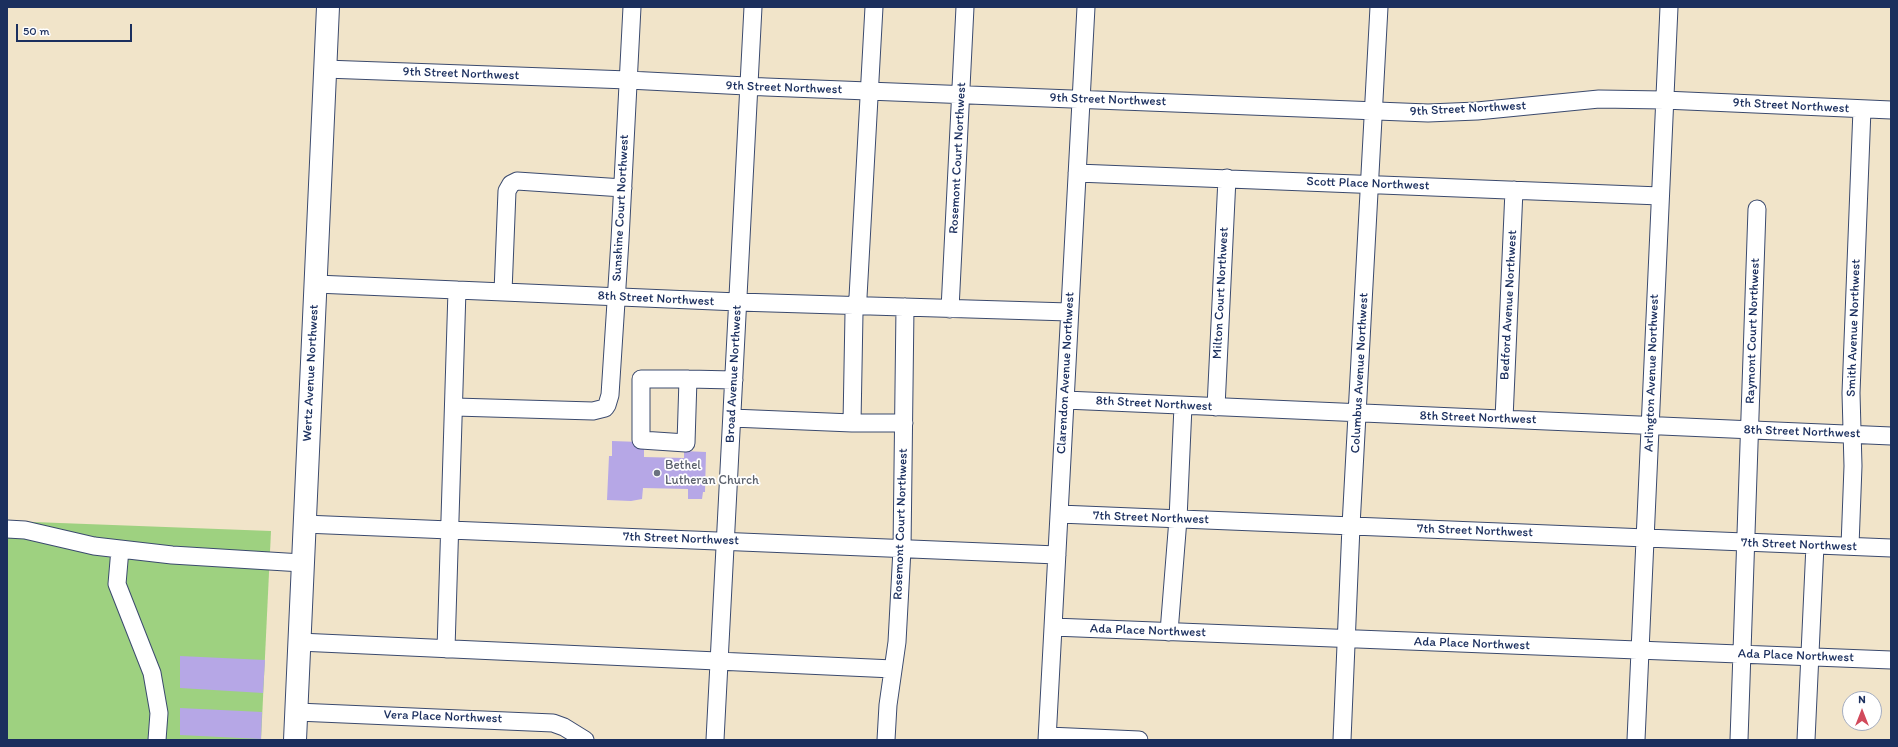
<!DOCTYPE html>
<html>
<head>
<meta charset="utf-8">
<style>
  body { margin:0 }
  #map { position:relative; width:1898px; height:747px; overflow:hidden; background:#f1e4c9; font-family:Itim,sans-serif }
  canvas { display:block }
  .frame { position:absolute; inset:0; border:8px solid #1b2f5e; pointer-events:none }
  .north { position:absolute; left:1842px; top:691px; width:40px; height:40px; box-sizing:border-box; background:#fff; border:1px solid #a4acbf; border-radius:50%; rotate:0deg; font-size:11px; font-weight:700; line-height:16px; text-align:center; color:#1b2f5e }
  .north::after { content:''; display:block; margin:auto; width:14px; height:18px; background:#d1495b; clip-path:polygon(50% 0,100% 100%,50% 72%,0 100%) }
  .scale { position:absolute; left:16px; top:24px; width:116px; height:18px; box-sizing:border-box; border:2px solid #1b2f5e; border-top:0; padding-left:5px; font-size:12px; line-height:14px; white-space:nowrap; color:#1b2f5e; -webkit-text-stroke:3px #fff; paint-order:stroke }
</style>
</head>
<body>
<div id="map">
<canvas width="1898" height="747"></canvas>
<div class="frame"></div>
<div class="north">N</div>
<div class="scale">50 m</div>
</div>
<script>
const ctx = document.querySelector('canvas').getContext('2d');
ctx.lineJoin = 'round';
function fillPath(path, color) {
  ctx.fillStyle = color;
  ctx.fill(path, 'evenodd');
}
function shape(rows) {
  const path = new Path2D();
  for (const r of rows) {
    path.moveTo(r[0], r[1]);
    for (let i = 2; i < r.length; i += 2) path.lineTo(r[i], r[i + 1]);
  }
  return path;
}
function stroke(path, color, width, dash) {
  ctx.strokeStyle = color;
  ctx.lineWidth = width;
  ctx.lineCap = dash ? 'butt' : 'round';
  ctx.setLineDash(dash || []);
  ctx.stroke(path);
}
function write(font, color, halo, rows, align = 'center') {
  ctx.font = font + ' Itim,sans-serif';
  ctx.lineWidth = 3.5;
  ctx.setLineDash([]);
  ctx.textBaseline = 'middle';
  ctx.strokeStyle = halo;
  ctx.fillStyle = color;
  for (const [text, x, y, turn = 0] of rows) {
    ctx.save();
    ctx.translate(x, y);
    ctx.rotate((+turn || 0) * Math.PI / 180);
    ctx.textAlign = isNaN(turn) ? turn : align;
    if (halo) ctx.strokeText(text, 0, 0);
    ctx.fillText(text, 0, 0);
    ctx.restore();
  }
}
const green = shape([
  [7,521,271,531,261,740,7,740]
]);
const building = shape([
  [612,441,640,442,644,447,644,457,684,458,684,451,706,452,705,492,703,492,702,499,688,499,688,489,643,488,642,499,631,501,607,500,609,456,612,456],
  [180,656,265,660,263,693,180,688],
  [180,708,262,712,261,739,180,735]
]);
const minor = shape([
  [325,69,628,80,766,87,1428,113,1477,111,1599,99,1664,100,1891,110],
  [1077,173,1660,196],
  [316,284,738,302,1069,312],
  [503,292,507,191,511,184,517,181,623,188],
  [950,309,965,7],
  [688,379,686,443,641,440,641,379,688,379,734,380],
  [1065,400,1891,436],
  [455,407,593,411,605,408,607,405,610,395,620,240,632,7],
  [1216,407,1227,178],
  [732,418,852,423,904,423],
  [1504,419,1514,190],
  [852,423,854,313,858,297,874,7],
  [1059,514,1891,548],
  [304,524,1057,555],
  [7,529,25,530,94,546,172,555,302,563],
  [1850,546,1853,466,1851,393,1862,109],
  [120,549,117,584,152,673,159,713,157,740],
  [1053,627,1891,660],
  [1169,632,1178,519,1183,406],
  [299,642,893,669],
  [446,649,457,290],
  [297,712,553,723,564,727,585,740],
  [1048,736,1139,740],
  [715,740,753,7],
  [886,740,888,705,897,642,902,549,905,307],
  [1047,740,1086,7],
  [1342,740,1351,526,1379,7],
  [1636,740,1669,7],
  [1739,740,1757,209],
  [1806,740,1815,545]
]);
const major = shape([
  [295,740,328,7]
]);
const markers = [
  [657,473,4,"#6b7280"]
];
const streetNames = [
  ["9th Street Northwest",461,74,2],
  ["9th Street Northwest",784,88,2],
  ["9th Street Northwest",1108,100,2],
  ["9th Street Northwest",1791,106,3],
  ["9th Street Northwest",1468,109,-3],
  ["Rosemont Court Northwest",958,158,-87],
  ["Scott Place Northwest",1368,184,2],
  ["Sunshine Court Northwest",621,208,-87],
  ["Milton Court Northwest",1221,293,-87],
  ["8th Street Northwest",656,299,3],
  ["Bedford Avenue Northwest",1509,305,-87],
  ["Smith Avenue Northwest",1854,328,-88],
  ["Raymont Court Northwest",1753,331,-88],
  ["Wertz Avenue Northwest",311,373,-87],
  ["Clarendon Avenue Northwest",1066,373,-87],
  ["Columbus Avenue Northwest",1360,373,-87],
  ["Arlington Avenue Northwest",1652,373,-88],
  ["Broad Avenue Northwest",734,374,-87],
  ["8th Street Northwest",1154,404,3],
  ["8th Street Northwest",1478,418,2],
  ["8th Street Northwest",1802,432,2],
  ["7th Street Northwest",1151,518,2],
  ["Rosemont Court Northwest",901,524,-88],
  ["7th Street Northwest",1475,531,2],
  ["7th Street Northwest",681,539,2],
  ["7th Street Northwest",1799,545,2],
  ["Ada Place Northwest",1148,631,2],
  ["Ada Place Northwest",1472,644,2],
  ["Ada Place Northwest",1796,656,2],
  ["Vera Place Northwest",443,717,2]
];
const worshipNames = [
  ["Bethel",665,466],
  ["Lutheran Church",665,481]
];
fillPath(green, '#9ed180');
fillPath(building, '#b6a7e6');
stroke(minor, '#3b4a6e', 19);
stroke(major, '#3b4a6e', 24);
stroke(minor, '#fff', 17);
stroke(major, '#fff', 22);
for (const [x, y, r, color] of markers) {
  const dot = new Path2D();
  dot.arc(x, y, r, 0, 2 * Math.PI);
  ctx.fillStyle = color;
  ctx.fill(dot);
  stroke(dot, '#fff', 1.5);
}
write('13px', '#1b2f5e', '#fff', streetNames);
write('13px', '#5b616d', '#fff', worshipNames, 'left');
</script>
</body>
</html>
